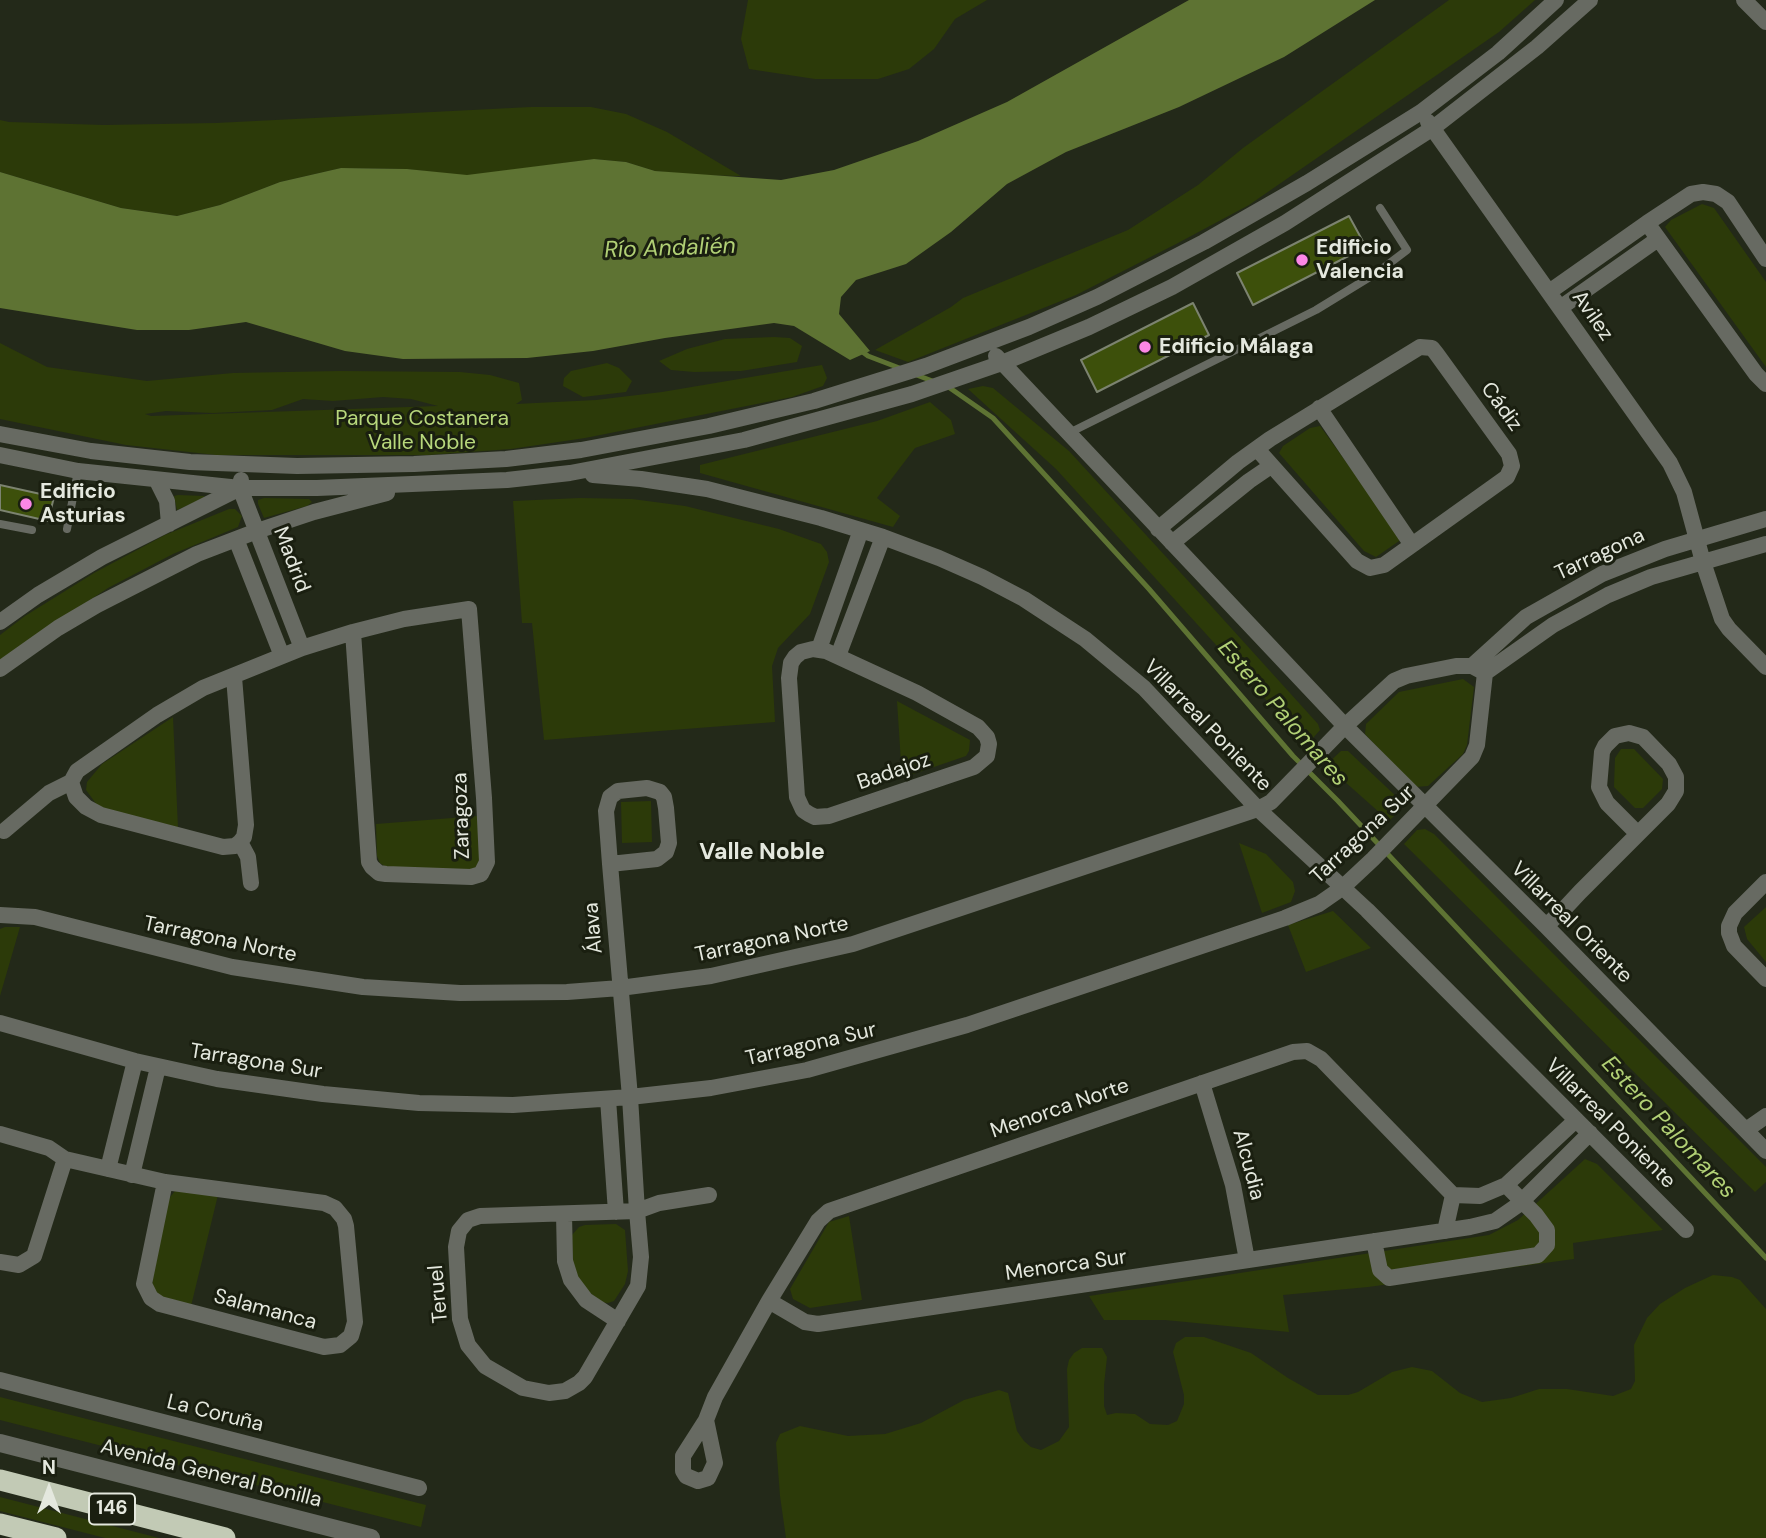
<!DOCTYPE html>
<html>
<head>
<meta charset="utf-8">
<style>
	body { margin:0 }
	#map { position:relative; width:1766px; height:1538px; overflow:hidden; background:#232919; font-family:"DM Sans",sans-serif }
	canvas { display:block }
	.north { position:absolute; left:14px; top:1454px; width:70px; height:70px; -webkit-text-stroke:5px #1a1f10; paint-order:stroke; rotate:0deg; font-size:19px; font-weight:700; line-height:28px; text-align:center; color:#e4e8de }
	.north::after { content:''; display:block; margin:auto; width:24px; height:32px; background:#e4e8de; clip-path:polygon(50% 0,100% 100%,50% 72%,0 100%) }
</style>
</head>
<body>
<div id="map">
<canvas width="1766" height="1538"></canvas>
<div class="north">N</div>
</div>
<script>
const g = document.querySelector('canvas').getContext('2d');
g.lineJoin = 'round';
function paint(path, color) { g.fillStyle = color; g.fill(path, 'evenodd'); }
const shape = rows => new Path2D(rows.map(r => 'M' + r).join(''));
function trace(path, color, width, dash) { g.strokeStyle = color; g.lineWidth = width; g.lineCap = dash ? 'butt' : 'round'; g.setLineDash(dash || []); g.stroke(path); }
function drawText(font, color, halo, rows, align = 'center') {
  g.font = font + ' "DM Sans",sans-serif'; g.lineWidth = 6; g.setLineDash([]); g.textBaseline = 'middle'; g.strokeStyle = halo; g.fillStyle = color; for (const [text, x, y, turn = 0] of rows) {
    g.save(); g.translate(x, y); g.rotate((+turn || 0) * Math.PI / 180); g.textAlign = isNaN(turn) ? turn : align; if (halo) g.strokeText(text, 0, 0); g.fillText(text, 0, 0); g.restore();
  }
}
paint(shape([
	[748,0,987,0,955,19,934,49,909,69,878,79,815,79,749,69,741,39],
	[1449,0,1535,0,1499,32,1249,205,1178,243,1076,295,908,362,875,350,951,307,963,298,1128,230,1198,185,1243,148],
	[531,107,591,107,626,114,667,132,741,176,693,175,655,171,626,162,594,159,467,176,407,169,341,168,280,182,220,205,177,216,121,208,0,172,0,120,9,122,104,125,216,123],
	[1702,204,1714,208,1766,282,1766,367,1665,227,1671,220],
	[774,337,790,338,802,346,797,362,741,371,694,372,671,370,659,361,687,349,725,339],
	[0,343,47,367,147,381,233,373,340,371,460,372,490,375,519,383,522,400,516,404,596,400,662,392,822,365,827,378,823,386,792,397,585,438,511,449,428,455,216,455,126,445,0,419],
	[383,397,411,399,438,406,151,416,145,414,166,411,213,413,272,410,303,399,333,401],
	[607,363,619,368,632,381,626,392,583,397,563,386,564,378,571,371],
	[983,386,993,388,1069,451,1213,608,1318,724,1320,730,1307,745,1056,469,968,389],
	[930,402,951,420,955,434,915,448,877,498,900,516,893,527,700,473,700,465,877,421],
	[1320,426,1402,539,1376,557,1364,551,1279,453,1283,446,1310,428],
	[178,495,204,496,205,498,177,510,174,496],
	[264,498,309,499,312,502,307,506,264,518,258,504,258,500],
	[580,498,632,499,685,506,779,529,821,544,827,552,829,562,810,614,778,648,772,666,775,722,544,740,532,623,522,623,513,501],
	[229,509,235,509,242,516,238,527,173,554,108,588,0,660,0,635,25,616,94,573,165,535],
	[1463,679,1474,687,1467,745,1463,754,1428,786,1415,787,1365,734,1366,724,1399,692],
	[897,701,970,740,969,751,966,756,902,778],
	[173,717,178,828,104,810,97,805,86,790,87,782,102,764],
	[1621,749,1634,749,1663,779,1662,789,1643,808,1635,808,1614,787,1615,758],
	[1341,751,1348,751,1398,798,1399,811,1389,821,1326,765],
	[651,801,652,842,622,843,621,802],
	[478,816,482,858,476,870,386,867,380,863,377,856,376,824],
	[1425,829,1434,834,1766,1167,1766,1182,1755,1192,1404,844,1417,830],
	[1239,843,1266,854,1293,882,1295,891,1291,902,1262,913],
	[1766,907,1766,962,1747,939,1744,927],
	[1333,911,1371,948,1306,972,1288,925],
	[5,927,20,927,0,996,0,929],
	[1585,1159,1597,1164,1663,1230,1573,1243,1574,1259,1368,1287,1283,1295,1289,1332,1165,1320,1104,1320,1089,1296,1489,1235,1518,1220],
	[175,1191,218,1195,191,1306,161,1298,151,1290,167,1201],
	[849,1216,862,1300,810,1308,793,1299,790,1289,829,1222],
	[616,1224,625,1230,628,1271,625,1284,614,1301,608,1303,601,1302,581,1285,573,1264,572,1235,579,1227,585,1225],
	[1713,1275,1732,1277,1740,1280,1766,1309,1766,1538,786,1538,780,1496,776,1443,780,1434,800,1426,848,1436,885,1434,921,1423,964,1400,999,1390,1008,1393,1017,1431,1024,1441,1031,1447,1041,1450,1059,1441,1069,1427,1067,1369,1069,1360,1074,1353,1082,1348,1102,1348,1107,1357,1104,1385,1104,1406,1107,1415,1116,1413,1135,1414,1150,1424,1168,1425,1177,1421,1184,1404,1184,1395,1173,1352,1176,1343,1185,1337,1204,1337,1251,1353,1288,1378,1318,1395,1348,1395,1358,1392,1392,1372,1412,1367,1432,1371,1460,1393,1482,1402,1511,1398,1539,1389,1567,1389,1613,1396,1631,1389,1635,1381,1634,1345,1647,1318,1660,1304,1685,1288],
	[0,1397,426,1505,421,1527,0,1420],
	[0,1497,159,1538,105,1538,0,1511]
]), '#2c3a09');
paint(shape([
	[1189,0,1375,0,1284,57,1179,107,1066,152,1007,184,951,232,906,264,856,280,841,297,839,314,870,351,850,360,794,326,774,323,665,338,593,351,527,358,403,359,345,351,246,322,189,330,137,330,0,308,0,172,121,208,177,216,220,205,280,182,341,168,407,169,467,175,594,159,626,162,655,171,781,180,834,170,918,141,1007,102]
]), '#5e7333');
trace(shape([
	[860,350,868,356,902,369],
	[914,374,935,382],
	[947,386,993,418,1149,589,1293,756,1338,801,1766,1258]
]), '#5e7333', 5);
const building = shape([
	[1349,216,1366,247,1253,305,1237,273,1349,216],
	[1193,303,1209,335,1097,392,1081,360,1193,303],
	[0,485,54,497,48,521,0,510,0,485]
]);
paint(building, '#3d500b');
trace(building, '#7c8370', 2);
trace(shape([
	[1069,433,1316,310,1378,272,1407,250,1380,208],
	[0,524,32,530],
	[67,529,78,471]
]), '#676a62', 8);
trace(shape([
	[1744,0,1766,22],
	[1428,122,1670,463,1684,492,1703,562,1722,619,1729,629,1766,667],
	[1766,259,1728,202,1716,194,1703,192,1691,194,1647,223,1756,374,1766,384],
	[1549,292,1647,223],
	[1560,308,1658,239],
	[996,356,1345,726,1546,926,1766,1151],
	[1319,408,1412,545],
	[0,434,91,451,190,462,297,466,414,464,506,459,581,450,709,426,814,401,926,366,1029,327,1097,297,1204,242,1307,183,1421,112,1498,53,1556,0],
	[0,455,78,471,240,488,317,488,507,480,570,473,744,440,912,394,1002,363,1089,327,1172,287,1285,223,1433,128,1537,47,1590,0],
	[593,475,641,479,707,489,821,518,883,537,939,558,982,577,1024,599,1085,639,1144,688,1258,809,1367,910,1686,1230],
	[241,480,240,488,302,648],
	[157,481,167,501,169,524],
	[1158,529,1238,462,1270,439,1420,347,1432,348,1436,353,1509,454,1512,466,1507,477,1384,565,1370,568,1357,561,1257,449],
	[236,539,282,656],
	[1172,543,1249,481,1271,466],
	[0,622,38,595,102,557,240,488],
	[813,649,826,651,917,693,978,727,987,737,989,744,987,756,974,767,829,816,815,817,809,814,803,810,797,797,789,678,791,663,795,657,801,652,813,649],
	[819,649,861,530],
	[838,656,883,537],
	[1472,666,1526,617,1602,574,1665,549,1766,519],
	[0,669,58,628,97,605,197,554,257,531,314,512,387,493],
	[1485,673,1553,625,1608,595,1651,577,1766,544],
	[234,677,246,825,244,837,240,842,235,846,223,847,101,815,86,807,76,797,71,782,77,771,157,715,203,688,302,648,353,632,404,619,469,609,484,798,487,862,481,874,471,877,386,874,379,873,372,867,369,862,353,632],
	[4,831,49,793,71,782],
	[240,842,248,857,251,883],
	[610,864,657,859,666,852,669,843,666,808,664,797,660,792,647,788,618,791,610,797,606,811,610,864,630,1097,637,1211,641,1257,638,1286,585,1377,579,1383,565,1391,549,1393,523,1388,485,1366,468,1345,460,1319,456,1247,459,1231,468,1220,480,1216,637,1211,659,1203,709,1195],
	[1766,882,1735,913,1729,926,1729,933,1734,946,1766,979],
	[0,915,35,917,232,967,363,987,460,993,567,992,620,988,711,976,853,944,1258,809,1271,802,1345,726,1394,681,1406,676,1456,666,1472,666,1485,673],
	[1546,926,1566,907,1580,892,1668,804,1676,791,1676,777,1669,764,1643,737,1629,733,1615,736,1605,746,1602,752,1599,787,1607,803,1638,834],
	[0,1023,135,1061,217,1079,323,1094,419,1103,513,1105,630,1097,711,1088,807,1070,967,1025,1285,918,1319,904,1342,888,1373,859,1472,757,1477,745,1485,673],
	[1202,1083,1233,1185,1247,1260],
	[608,1099,616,1212],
	[1746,1130,1766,1116],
	[0,1134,49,1148,65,1159,165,1182,324,1203,335,1208,344,1219,346,1226,355,1322,351,1336,340,1345,324,1347,160,1304,151,1298,144,1284,165,1182],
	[108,1169,135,1061],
	[132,1175,158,1067],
	[1453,1195,1480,1196,1506,1185,1576,1120],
	[564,1214,565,1261,571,1280,586,1300,618,1321],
	[1445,1231,1453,1195],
	[1374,1241,1380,1270,1389,1278,1538,1255,1547,1245,1547,1230,1536,1215,1506,1185],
	[0,1262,19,1265,34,1256,65,1159],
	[769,1301,805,1322,818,1324,1470,1227,1495,1221,1518,1205,1590,1133],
	[0,1380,419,1488],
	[706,1420,715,1463,708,1478,698,1481,686,1476,683,1471,683,1456,706,1420,715,1397,769,1301,818,1221,829,1211,1293,1052,1307,1051,1321,1059,1453,1195]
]), '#676a62', 16);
trace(shape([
	[0,1443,371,1538]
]), '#676a62', 18);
trace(shape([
	[0,1480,225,1538],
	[0,1524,56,1538]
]), '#c2cab5', 21);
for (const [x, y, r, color] of [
	[1302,260,7,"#fb87e5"],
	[1145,347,7,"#fb87e5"],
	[26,504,7,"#fb87e5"]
]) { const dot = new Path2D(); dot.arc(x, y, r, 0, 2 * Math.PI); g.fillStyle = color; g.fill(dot); trace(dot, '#1a1f10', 2.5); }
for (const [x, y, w] of [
	[112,1509,46]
]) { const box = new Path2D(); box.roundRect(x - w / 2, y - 15.5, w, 31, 5); g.fillStyle = '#1a1f10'; g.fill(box); trace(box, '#e4e8de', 2); }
drawText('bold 19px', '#e4e8de', null, [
	["146",112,1509]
]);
drawText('bold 21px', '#e4e8de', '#1a1f10', [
	["Edificio",1316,248],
	["Valencia",1316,272],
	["Edificio Málaga",1159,347],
	["Edificio",40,492],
	["Asturias",40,516]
], 'left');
drawText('21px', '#e4e8de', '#1a1f10', [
	["Avilez",1592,316,55],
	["Cádiz",1501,407,54],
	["Tarragona",1600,555,-25],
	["Madrid",291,560,69],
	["Villarreal Poniente",1207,726,46],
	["Badajoz",894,772,-19],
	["Zaragoza",462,816,-92],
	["Tarragona Sur",1363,835,-43],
	["Villarreal Oriente",1571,923,45],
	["Álava",594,928,-95],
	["Tarragona Norte",220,940,12],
	["Tarragona Norte",772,940,-12],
	["Tarragona Sur",811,1045,-13],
	["Tarragona Sur",256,1062,9],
	["Menorca Norte",1060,1109,-19],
	["Villarreal Poniente",1610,1124,45],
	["Alcudia",1248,1165,75],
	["Menorca Sur",1066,1266,-8],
	["Teruel",439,1294,-95],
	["Salamanca",265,1310,15],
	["La Coruña",215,1414,14],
	["Avenida General Bonilla",211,1474,14]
]);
drawText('21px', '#b8d87c', '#1a1f10', [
	["Parque Costanera",422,419],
	["Valle Noble",422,443]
]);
drawText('italic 23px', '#b1d075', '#1a1f10', [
	["Río Andalién",670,249,-2],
	["Estero Palomares",1282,714,49],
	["Estero Palomares",1668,1128,47]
]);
drawText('bold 23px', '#e4e8de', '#1a1f10', [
	["Valle Noble",762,853]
]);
</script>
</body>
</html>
